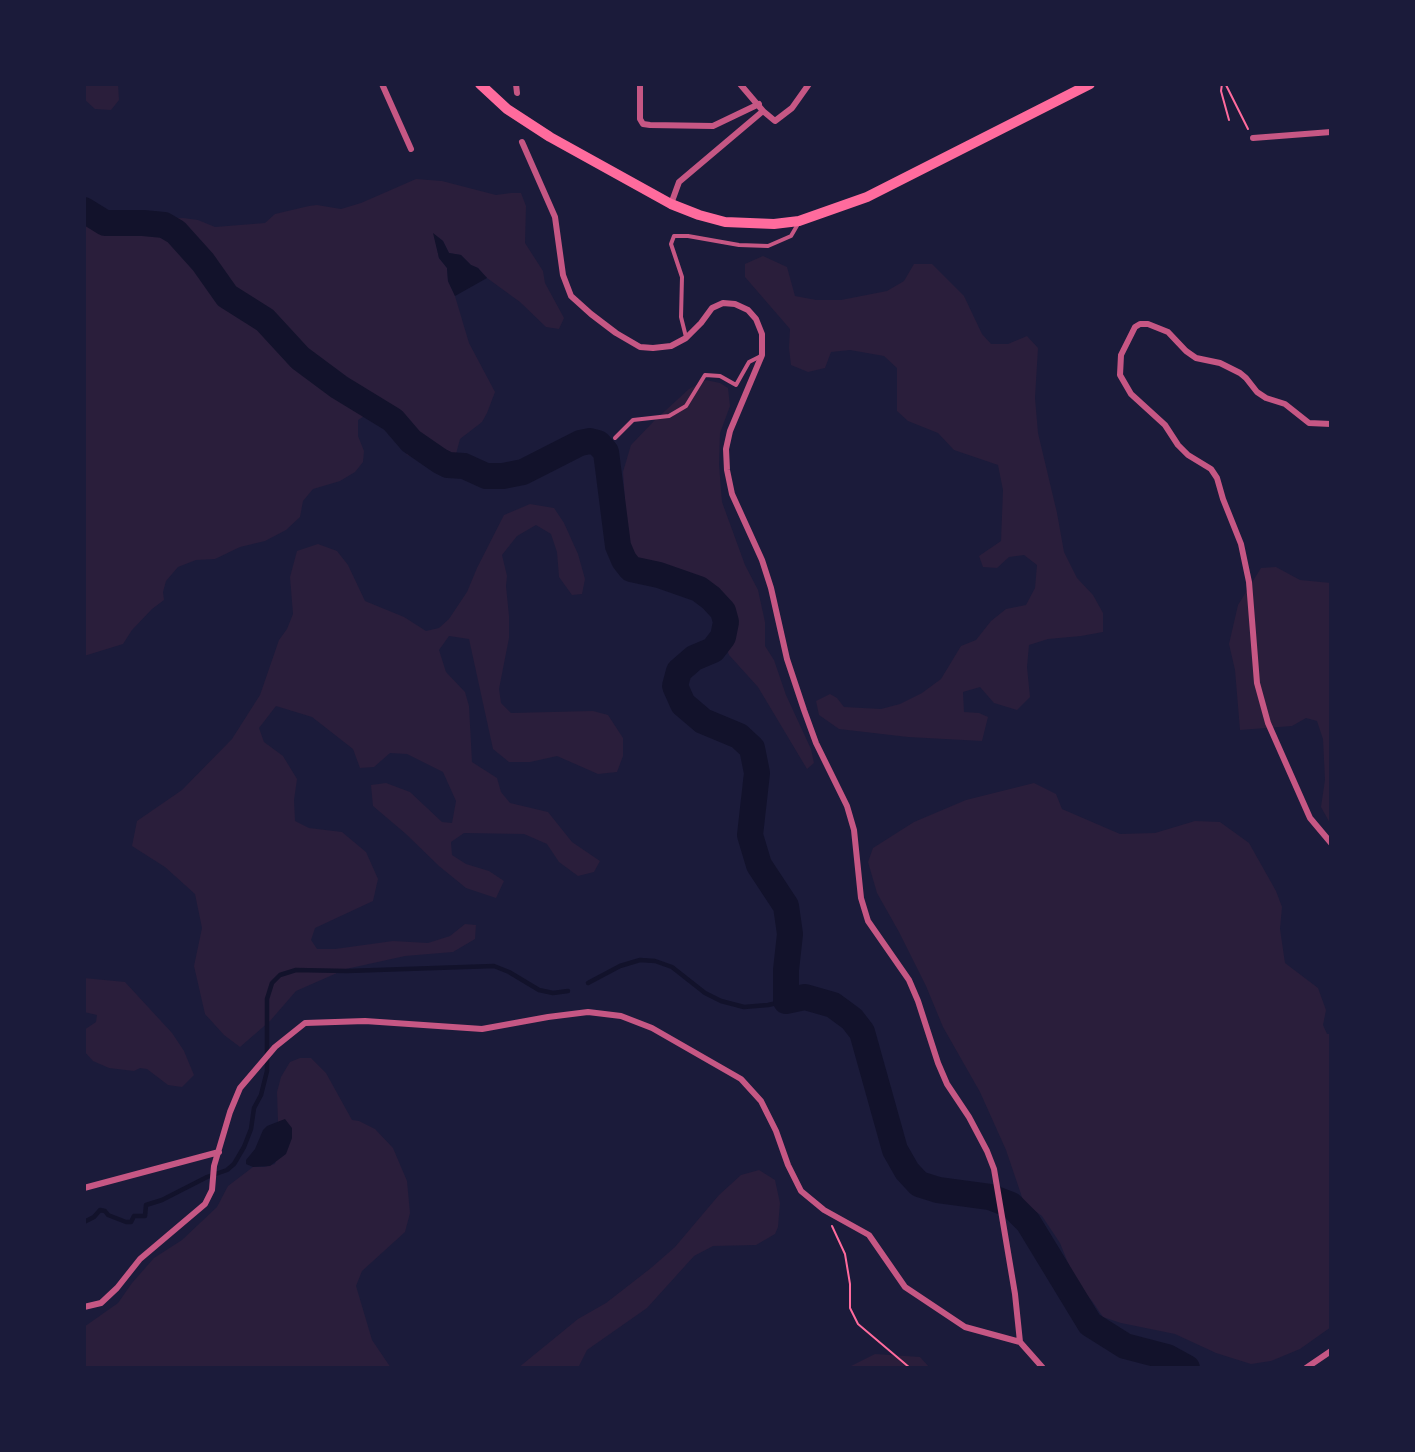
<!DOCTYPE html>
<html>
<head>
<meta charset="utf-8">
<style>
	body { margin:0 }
	#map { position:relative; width:1415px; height:1452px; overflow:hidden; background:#1b1b3a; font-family:"DM Sans",sans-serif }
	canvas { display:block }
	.frame { position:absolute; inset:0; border:86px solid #1b1b3a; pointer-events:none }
</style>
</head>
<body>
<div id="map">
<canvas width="1415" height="1452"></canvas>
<div class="frame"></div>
</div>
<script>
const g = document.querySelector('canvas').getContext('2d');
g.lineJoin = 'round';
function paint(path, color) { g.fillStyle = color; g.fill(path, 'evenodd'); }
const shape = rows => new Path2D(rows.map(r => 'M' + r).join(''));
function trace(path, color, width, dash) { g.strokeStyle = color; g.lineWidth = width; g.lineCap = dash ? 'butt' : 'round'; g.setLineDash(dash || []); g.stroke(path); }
paint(shape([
	[84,84,118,84,119,100,111,110,95,109,84,99],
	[416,179,442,181,496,195,511,193,521,193,526,206,525,243,543,271,545,283,564,318,559,329,546,327,520,302,487,278,478,268,471,265,461,255,449,253,443,241,434,234,439,258,447,268,448,281,455,296,469,343,495,392,487,413,482,422,460,439,456,454,450,465,430,463,407,455,398,428,381,414,369,413,358,420,358,436,364,451,363,462,355,472,340,481,313,489,303,501,300,517,286,530,265,541,240,547,215,559,196,560,178,567,166,581,163,592,164,600,152,609,132,630,123,644,84,656,84,217,95,220,183,218,198,220,215,227,265,223,275,214,309,206,317,205,341,209,361,203],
	[763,256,787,267,795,296,816,300,841,300,887,291,904,281,914,264,932,264,964,296,982,334,991,344,1008,344,1027,336,1038,348,1035,398,1038,433,1057,513,1064,552,1077,578,1093,595,1103,613,1103,632,1081,636,1048,639,1029,645,1027,667,1030,697,1017,710,994,703,980,687,963,692,964,712,979,713,988,717,982,741,908,737,839,729,819,715,816,701,830,694,837,698,844,707,881,709,900,704,922,693,941,679,961,646,976,640,991,621,1006,609,1026,605,1035,588,1037,565,1024,555,1009,557,997,568,983,567,979,556,1001,541,1003,490,998,465,954,450,938,433,908,421,897,411,897,368,884,356,850,350,831,352,825,368,808,372,791,365,789,348,790,329,745,277,745,264],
	[706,380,720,383,728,388,730,406,720,433,719,464,722,502,745,565,758,590,765,622,765,646,774,660,786,695,811,749,814,763,807,769,758,687,729,655,717,624,706,604,676,582,639,565,628,546,623,472,631,445,654,421,689,389],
	[530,504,554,508,564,523,578,554,585,579,582,594,572,595,559,577,557,552,551,534,536,525,517,536,502,555,507,576,506,586,509,616,509,638,499,689,501,703,511,713,593,711,608,715,623,738,623,756,617,772,598,774,557,756,530,762,509,762,493,749,469,639,449,636,439,650,446,672,465,692,469,706,472,762,497,778,501,792,510,803,548,812,572,842,600,861,594,872,578,876,559,862,547,844,524,834,464,833,451,842,452,855,466,864,489,871,504,881,496,898,466,888,439,866,406,834,373,806,371,785,386,783,410,792,442,822,452,823,456,801,443,772,407,754,390,753,374,767,360,768,353,749,312,717,276,706,259,728,264,742,283,756,297,779,294,800,295,821,309,828,342,832,366,852,378,879,373,901,315,928,311,940,317,949,335,949,393,941,428,943,450,936,465,924,476,925,475,939,453,952,405,956,346,969,296,991,270,1021,240,1047,224,1035,205,1014,194,966,202,928,195,894,165,867,132,846,137,821,182,790,232,739,260,695,279,640,287,629,293,614,290,577,297,551,318,544,337,551,348,565,365,601,404,617,426,631,439,628,449,619,467,592,477,568,504,515],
	[1276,567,1300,580,1331,583,1331,825,1321,807,1325,780,1323,739,1317,721,1306,718,1292,726,1240,730,1235,670,1229,644,1238,605,1261,568],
	[1034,783,1056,794,1062,809,1120,834,1155,833,1195,821,1220,822,1249,843,1276,891,1282,907,1280,929,1285,963,1318,988,1326,1010,1323,1025,1327,1034,1331,1034,1331,1327,1300,1349,1271,1361,1251,1364,1216,1353,1175,1334,1121,1323,1103,1317,1092,1301,1076,1283,1060,1243,1042,1216,1024,1203,1006,1150,980,1092,943,1027,926,986,899,932,877,893,868,862,873,848,914,822,966,800],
	[84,978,125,982,172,1033,184,1051,194,1075,182,1087,168,1085,147,1069,140,1068,134,1071,109,1068,93,1061,84,1051,84,1030,96,1022,97,1015,84,1012],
	[300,1058,311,1058,326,1073,352,1120,359,1121,375,1129,393,1148,407,1181,410,1213,405,1232,362,1271,356,1286,372,1340,391,1368,84,1368,84,1327,118,1303,132,1283,154,1258,182,1240,217,1207,228,1186,253,1167,264,1167,275,1164,285,1120,278,1122,277,1092,281,1077,290,1062],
	[759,1170,775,1180,780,1203,778,1227,775,1234,756,1245,713,1246,694,1256,647,1308,587,1350,578,1368,518,1368,578,1319,606,1303,651,1268,675,1247,719,1195,741,1175],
	[875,1354,920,1357,930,1368,847,1368]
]), '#2a1e3b');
paint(shape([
	[433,233,443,241,449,253,461,255,471,265,478,268,487,278,455,296,448,281,447,268,439,258],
	[285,1119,292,1128,292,1138,286,1154,270,1166,253,1167,246,1164,246,1160,255,1149,263,1130,267,1126]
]), '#12122b');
trace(shape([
	[588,983,620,966,640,960,655,961,672,967,705,993,721,1001,744,1007,768,1005,786,1001],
	[84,1222,94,1217,100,1210,105,1211,108,1215,126,1222,131,1222,134,1216,145,1216,146,1205,162,1200,207,1177,227,1170,234,1164,244,1147,251,1129,254,1108,261,1095,267,1071,267,999,272,983,280,975,296,970,347,971,494,966,509,972,539,990,553,993,568,991]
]), '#12122b', 4.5);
trace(shape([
	[84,210,105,223,143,223,164,225,176,232,203,262,227,296,265,320,300,358,339,387,393,420,411,441,440,461,448,465,464,466,486,476,503,476,523,472,580,443,590,441,598,443,606,452,618,546,624,560,631,569,659,575,699,589,711,598,723,611,726,622,723,637,713,650,694,658,679,671,675,686,683,704,703,721,739,736,752,748,757,773,750,835,759,865,786,906,790,934,786,970,786,1001,805,997,833,1005,852,1019,862,1032,895,1150,907,1171,919,1184,938,1190,990,1197,1011,1205,1028,1222,1090,1324,1125,1346,1167,1357,1187,1368]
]), '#12122b', 26);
trace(shape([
	[1229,120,1221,91,1222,84,1226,85,1248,129],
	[832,1226,845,1254,850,1284,850,1308,858,1324,910,1368]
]), '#ff6b9d', 2);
trace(shape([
	[686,337,681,317,682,277,671,244,674,236,688,236,739,245,768,246,791,236,798,224],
	[615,438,633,420,669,416,686,406,705,375,720,376,736,385,749,362,761,356]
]), '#c65784', 4);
trace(shape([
	[382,84,411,149],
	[516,84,517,93],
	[640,84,640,119,643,124,650,125,713,126,759,104],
	[740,84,763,111,775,121,792,108,809,84],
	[1253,138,1331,132],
	[522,142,555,217,563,275,571,296,591,314,616,333,640,347,653,348,671,346,686,338,701,323,712,308,723,303,735,304,748,310,756,319,762,334,762,355,730,431,726,449,727,470,732,494,762,560,771,588,787,659,804,710,816,743,847,806,854,830,861,898,868,921,909,980,918,1001,938,1063,947,1084,969,1117,987,1151,994,1169,1015,1294,1020,1342],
	[671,204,679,182,763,111],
	[1331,424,1309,423,1285,404,1266,398,1257,392,1246,378,1240,373,1220,363,1196,358,1186,351,1168,332,1148,324,1140,324,1135,327,1121,355,1120,375,1131,394,1165,425,1178,445,1188,455,1211,469,1217,478,1223,499,1241,544,1249,582,1257,683,1268,723,1310,818,1331,843],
	[84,1188,219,1152],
	[84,1307,101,1303,117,1288,140,1259,205,1204,212,1190,214,1166,230,1112,240,1088,275,1047,305,1023,365,1021,482,1029,548,1017,588,1012,621,1016,652,1028,741,1079,761,1101,776,1131,788,1165,801,1191,824,1210,869,1235,905,1287,965,1327,1020,1342,1043,1368],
	[1306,1368,1331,1351]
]), '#c65784', 6);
trace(shape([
	[480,84,507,109,550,137,671,204,699,215,725,222,774,224,799,221,867,197,1090,84]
]), '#ff6b9d', 10);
</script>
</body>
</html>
